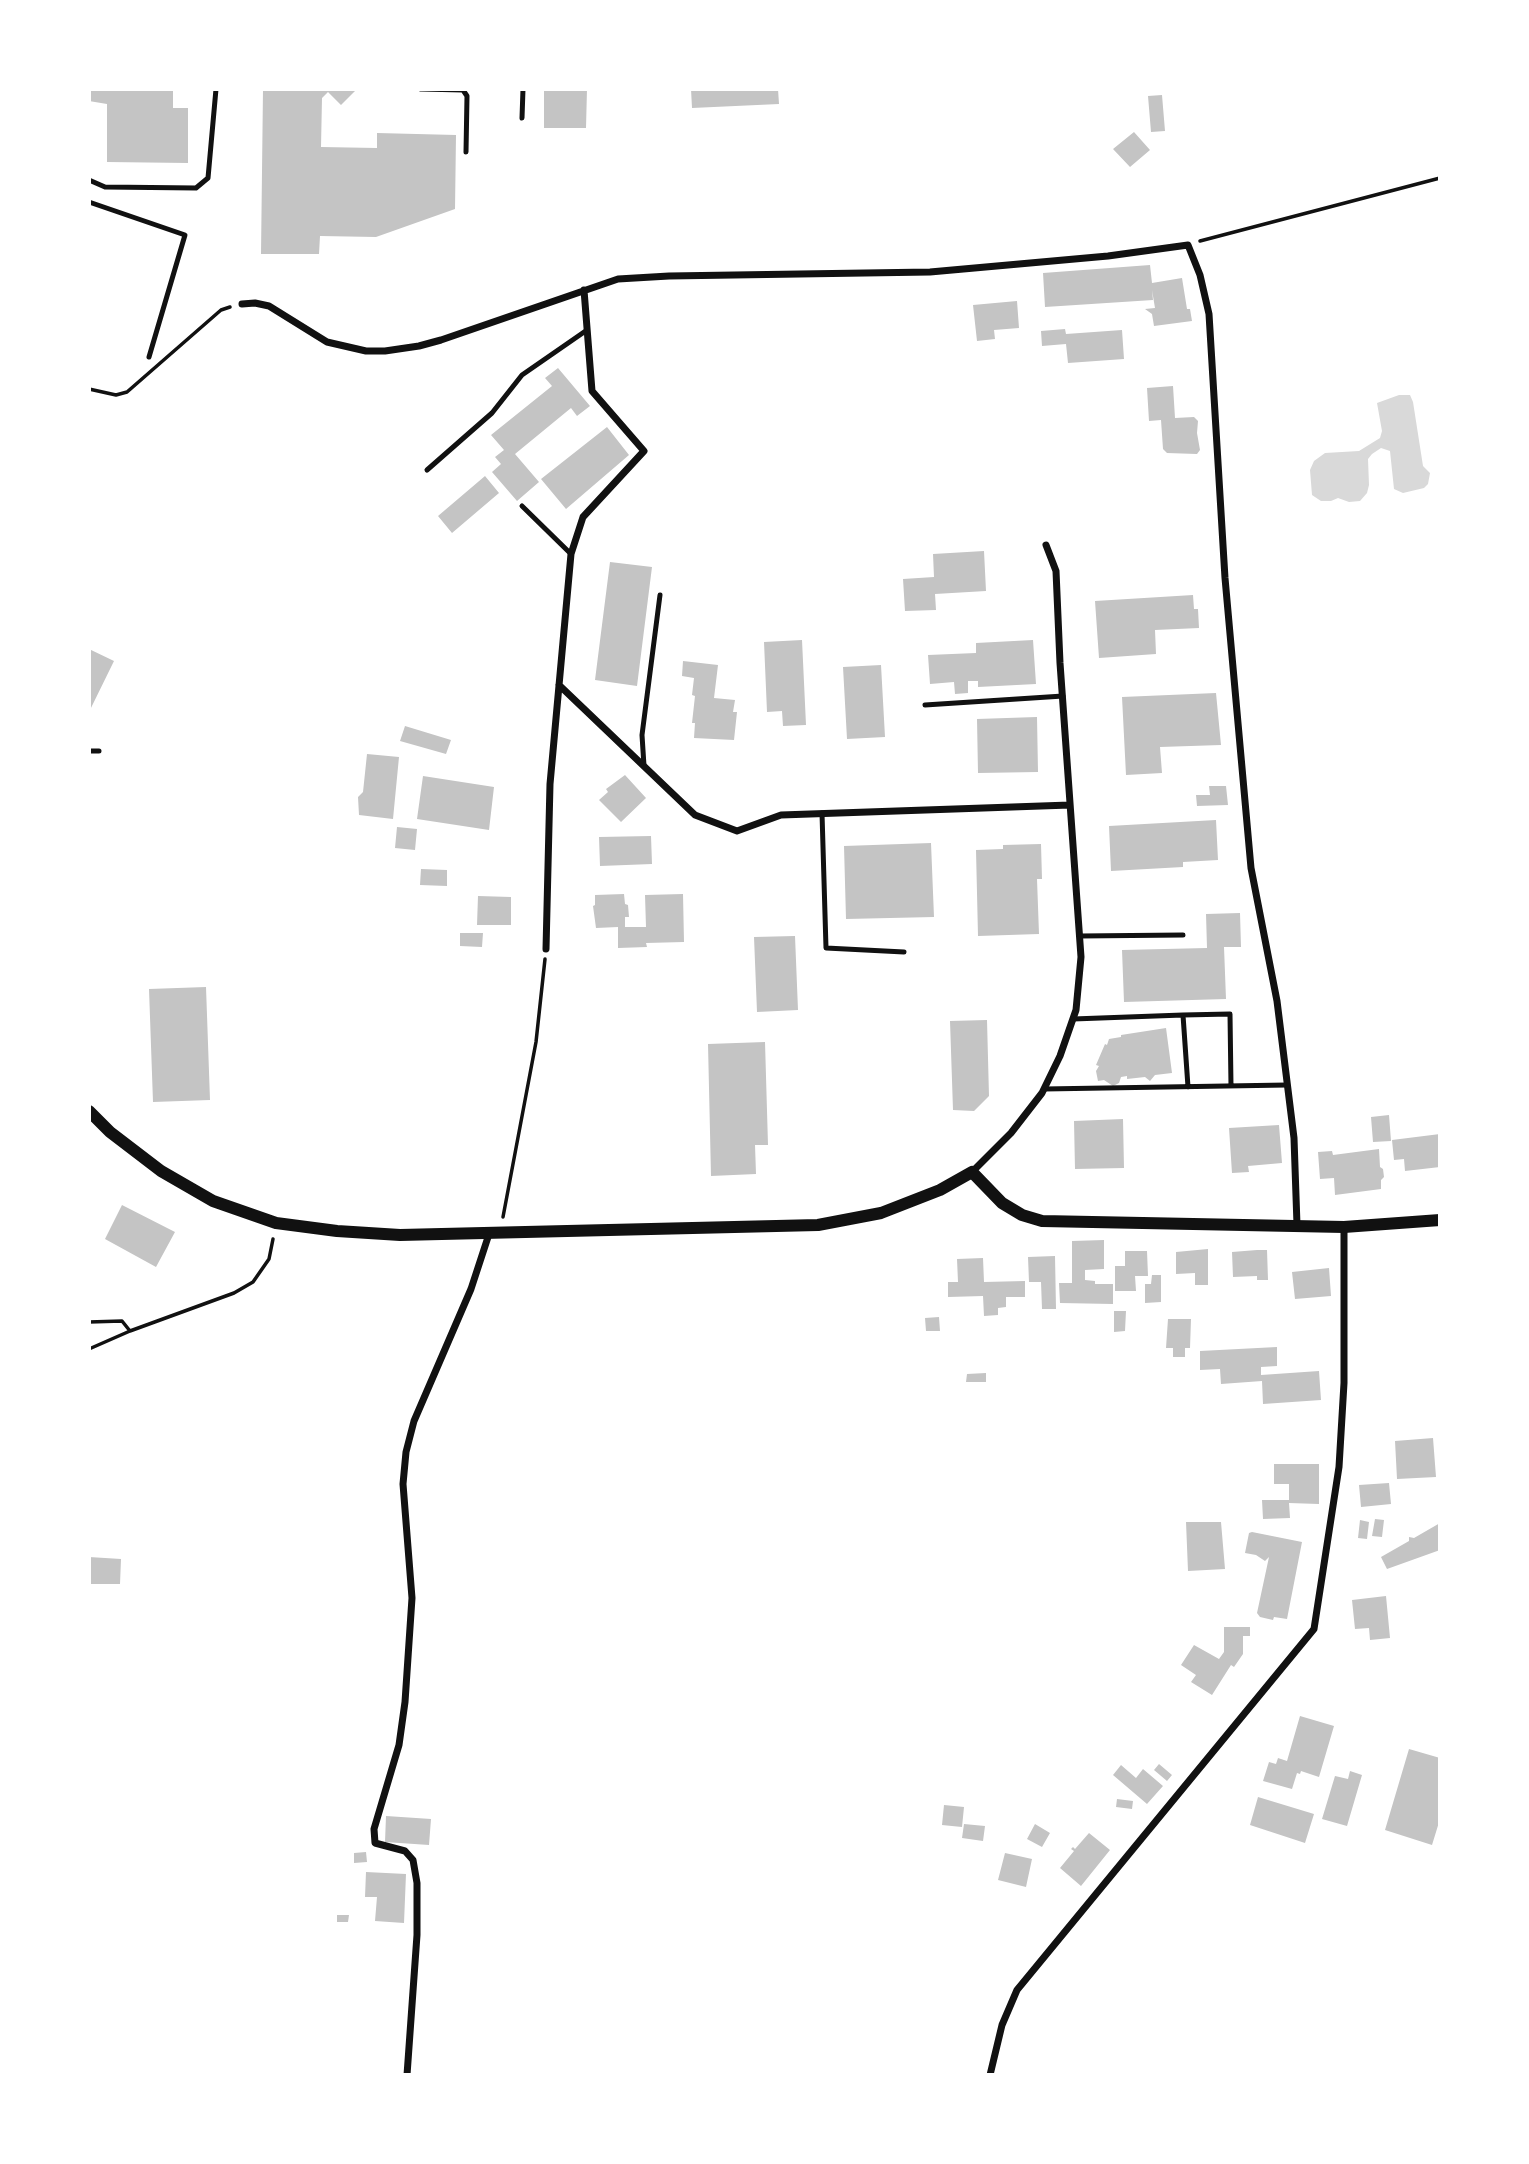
<!DOCTYPE html>
<html>
<head>
<meta charset="utf-8">
<style>
	body { margin:0 }
	#map { position:relative; width:1529px; height:2164px; overflow:hidden; background:#fff; font-family:Jost,sans-serif }
	canvas { display:block }
	.frame { position:absolute; inset:0; border:91px solid #fff; pointer-events:none }
</style>
</head>
<body>
<div id="map">
<canvas width="1529" height="2164"></canvas>
<div class="frame"></div>
</div>
<script>
const g = document.querySelector('canvas').getContext('2d');
g.lineJoin = 'round';
function paint(path, color) { g.fillStyle = color; g.fill(path, 'evenodd'); }
const shape = rows => new Path2D(rows.map(r => 'M' + r).join(''));
function trace(path, color, width, dash) { g.strokeStyle = color; g.lineWidth = width; g.lineCap = dash ? 'butt' : 'round'; g.setLineDash(dash || []); g.stroke(path); }
paint(shape([
	[1399,395,1410,395,1413,402,1423,466,1430,473,1428,484,1424,488,1403,493,1394,489,1390,451,1381,448,1372,454,1368,459,1369,485,1367,493,1360,501,1349,502,1338,498,1331,501,1321,501,1312,495,1310,470,1314,461,1325,453,1359,451,1380,438,1382,431,1377,403]
]), '#d9d9d9');
paint(shape([
	[89,89,173,89,173,108,188,108,188,163,107,162,107,104,89,101],
	[263,89,357,89,341,105,328,92,322,98,321,147,377,148,377,133,456,135,455,209,376,237,320,236,319,254,261,254],
	[544,89,587,89,586,128,544,128],
	[691,89,778,89,779,104,692,108],
	[1162,95,1165,131,1151,132,1148,96],
	[1134,132,1150,150,1130,167,1113,149],
	[1150,265,1152,283,1182,278,1187,309,1190,309,1192,321,1154,326,1152,314,1145,309,1155,308,1152,290,1153,300,1045,307,1043,273],
	[1017,301,1019,328,994,330,995,339,977,341,973,305],
	[1065,329,1066,334,1122,330,1124,359,1068,363,1066,344,1042,346,1041,331],
	[558,368,590,406,577,416,571,408,515,454,539,482,517,501,492,472,501,464,495,457,504,450,491,435,552,386,545,378],
	[1173,386,1175,418,1194,417,1198,421,1197,433,1200,450,1197,454,1167,453,1163,449,1161,420,1149,421,1147,388],
	[607,427,629,455,566,509,541,479],
	[485,476,499,493,452,533,438,516],
	[984,551,986,591,935,594,936,610,905,611,903,579,934,577,933,554],
	[610,562,652,567,637,686,595,680],
	[1193,595,1194,609,1198,609,1199,628,1155,630,1156,654,1099,658,1095,601],
	[802,640,806,725,783,726,782,711,767,712,764,642],
	[1033,640,1036,684,978,687,978,681,968,681,968,693,955,694,954,682,930,684,928,655,976,653,976,643],
	[89,649,114,661,89,712],
	[683,661,718,665,714,698,735,700,733,712,737,712,734,740,694,738,695,723,692,723,695,696,692,695,694,678,682,676],
	[881,665,885,737,847,739,843,667],
	[1216,693,1221,745,1160,747,1162,773,1126,775,1122,697],
	[1037,717,1038,772,978,773,977,719],
	[405,726,451,740,446,754,400,741],
	[367,754,399,757,393,819,359,815,358,797,363,792],
	[625,775,646,798,621,822,599,800,608,792,606,789],
	[423,776,494,787,489,830,417,819],
	[1209,786,1226,786,1228,805,1197,806,1196,795,1210,795],
	[1216,820,1218,860,1183,862,1183,867,1111,871,1109,826],
	[397,827,417,829,415,850,395,848],
	[651,836,652,864,600,866,599,837],
	[931,843,934,917,846,919,844,846],
	[1041,844,1042,879,1037,879,1039,934,978,936,976,850,1003,849,1003,845],
	[421,869,447,870,447,886,420,885],
	[624,894,625,904,628,905,629,917,625,917,625,927,646,927,645,895,683,894,684,942,646,943,647,947,618,948,618,927,596,928,593,906,595,905,595,895],
	[478,896,511,897,511,925,477,925],
	[1240,913,1241,947,1224,947,1226,999,1124,1002,1122,950,1207,948,1206,914],
	[460,933,483,933,482,947,460,946],
	[795,936,798,1010,757,1012,754,937],
	[206,987,210,1100,153,1102,149,989],
	[987,1020,989,1096,974,1111,953,1110,950,1021],
	[1166,1028,1172,1073,1155,1075,1150,1081,1145,1077,1127,1079,1127,1076,1121,1077,1119,1083,1113,1086,1104,1080,1098,1081,1096,1071,1099,1066,1096,1065,1105,1044,1107,1045,1109,1039,1121,1037,1121,1035],
	[765,1042,768,1145,755,1145,756,1174,711,1176,708,1044],
	[1389,1115,1391,1141,1373,1142,1371,1117],
	[1123,1119,1124,1168,1075,1169,1074,1121],
	[1279,1125,1282,1163,1248,1166,1249,1172,1232,1173,1229,1128],
	[1440,1134,1440,1167,1405,1171,1404,1159,1394,1160,1392,1140],
	[1379,1149,1380,1167,1383,1169,1384,1177,1381,1180,1381,1189,1335,1195,1334,1178,1320,1179,1318,1152,1332,1151,1333,1155],
	[122,1205,175,1232,156,1267,105,1239],
	[1104,1240,1104,1269,1085,1270,1085,1280,1095,1281,1095,1284,1113,1284,1113,1304,1060,1303,1059,1283,1072,1283,1072,1241],
	[1208,1249,1208,1285,1195,1285,1195,1273,1176,1274,1176,1252],
	[1257,1250,1267,1250,1268,1280,1257,1280,1257,1276,1233,1277,1232,1252],
	[1125,1251,1147,1251,1148,1276,1135,1276,1136,1291,1115,1291,1115,1266,1125,1266],
	[1055,1256,1056,1309,1042,1309,1041,1282,1029,1282,1028,1257],
	[983,1258,984,1282,1025,1281,1025,1297,1006,1297,1006,1307,998,1308,998,1315,984,1316,983,1296,948,1297,948,1282,958,1282,957,1259],
	[1329,1268,1331,1296,1295,1299,1292,1272],
	[1152,1275,1161,1275,1161,1302,1145,1303,1145,1284,1151,1284],
	[1114,1311,1126,1311,1125,1331,1114,1332],
	[939,1317,940,1331,926,1331,925,1318],
	[1168,1319,1191,1319,1190,1348,1185,1348,1185,1357,1173,1357,1173,1348,1166,1348],
	[1277,1347,1277,1366,1261,1367,1261,1375,1319,1371,1321,1400,1263,1404,1262,1381,1221,1384,1220,1369,1200,1370,1200,1351],
	[986,1373,986,1382,966,1382,967,1374],
	[1433,1438,1436,1477,1397,1479,1395,1441],
	[1274,1464,1319,1464,1319,1504,1289,1503,1290,1518,1263,1519,1262,1500,1289,1500,1289,1484,1274,1484],
	[1389,1483,1391,1504,1361,1507,1359,1485],
	[1375,1519,1384,1520,1382,1537,1372,1536],
	[1360,1520,1369,1522,1367,1539,1358,1538],
	[1186,1522,1221,1522,1225,1569,1188,1571],
	[1440,1523,1440,1550,1387,1569,1381,1557,1409,1541,1409,1537,1414,1538],
	[1252,1532,1302,1542,1287,1619,1274,1617,1273,1620,1260,1617,1257,1613,1269,1557,1265,1561,1256,1555,1245,1553,1249,1533],
	[89,1557,121,1559,120,1584,89,1584],
	[1386,1596,1390,1638,1370,1640,1369,1628,1355,1629,1352,1600],
	[1224,1627,1250,1627,1250,1636,1243,1636,1243,1654,1234,1667,1231,1665,1212,1695,1191,1682,1196,1675,1181,1665,1194,1645,1219,1659,1224,1652],
	[1300,1716,1334,1726,1319,1777,1301,1771,1300,1774,1297,1773,1292,1789,1263,1781,1269,1762,1276,1764,1278,1758,1287,1761],
	[1409,1749,1440,1758,1440,1819,1432,1845,1385,1830],
	[1159,1764,1172,1775,1167,1781,1154,1770],
	[1121,1765,1136,1778,1143,1769,1163,1786,1147,1804,1113,1775],
	[1350,1771,1362,1775,1347,1826,1322,1819,1335,1776,1348,1779],
	[1258,1797,1314,1814,1305,1843,1250,1825],
	[1117,1799,1133,1801,1132,1809,1116,1807],
	[944,1805,964,1807,962,1827,942,1825],
	[386,1816,431,1819,429,1845,385,1842],
	[964,1824,985,1826,983,1841,962,1838],
	[1035,1824,1050,1833,1042,1847,1027,1839],
	[1089,1833,1110,1850,1081,1886,1060,1868,1074,1851,1071,1849,1073,1847,1075,1849],
	[366,1852,367,1862,354,1863,354,1853],
	[1005,1853,1032,1859,1026,1887,998,1880],
	[366,1872,406,1874,404,1923,375,1921,377,1897,365,1897],
	[337,1915,349,1915,348,1922,337,1922]
]), '#c4c4c4');
trace(shape([
	[1200,241,1440,178],
	[89,389,116,395,127,392,221,310,230,307],
	[503,1217,536,1042,545,959],
	[89,1322,122,1321,130,1331],
	[89,1349,130,1331,234,1293,253,1282,269,1259,273,1239]
]), '#111', 3.5);
trace(shape([
	[421,89,463,90,467,96,466,152],
	[522,118,523,89],
	[89,180,105,187,196,188,208,178,216,89],
	[89,202,185,235,149,357],
	[427,470,492,413,522,375,587,330],
	[522,506,571,554],
	[925,705,1063,696],
	[89,751,99,751],
	[644,766,642,735,660,595],
	[822,813,826,948,904,952],
	[1080,936,1183,935],
	[1183,1015,1230,1014,1231,1086],
	[1073,1019,1183,1015,1188,1087],
	[1044,1089,1287,1085]
]), '#111', 5);
trace(shape([
	[242,304,255,303,269,306,327,342,366,351,385,351,419,346,441,340,618,279,669,276,930,272,1108,256,1188,245,1200,275,1209,314,1225,578,1251,868,1277,1001,1294,1138,1297,1225],
	[559,685,695,815,737,831,781,815,1070,805],
	[546,949,550,784,571,554,583,517,644,451,592,391,584,290],
	[972,1172,1011,1133,1042,1093,1060,1056,1076,1010,1081,957,1060,663,1056,571,1046,545],
	[407,2075,417,1935,417,1883,413,1860,405,1851,375,1843,374,1829,399,1745,405,1702,412,1598,403,1484,406,1452,414,1421,471,1289,489,1234],
	[990,2075,1002,2025,1017,1990,1314,1629,1339,1467,1344,1383,1344,1227]
]), '#111', 7);
trace(shape([
	[89,1111,110,1132,161,1171,213,1201,276,1223,337,1231,400,1235,818,1225,881,1213,940,1190,972,1172,1002,1203,1022,1215,1042,1221,1344,1227,1440,1220]
]), '#111', 12);
</script>
</body>
</html>
